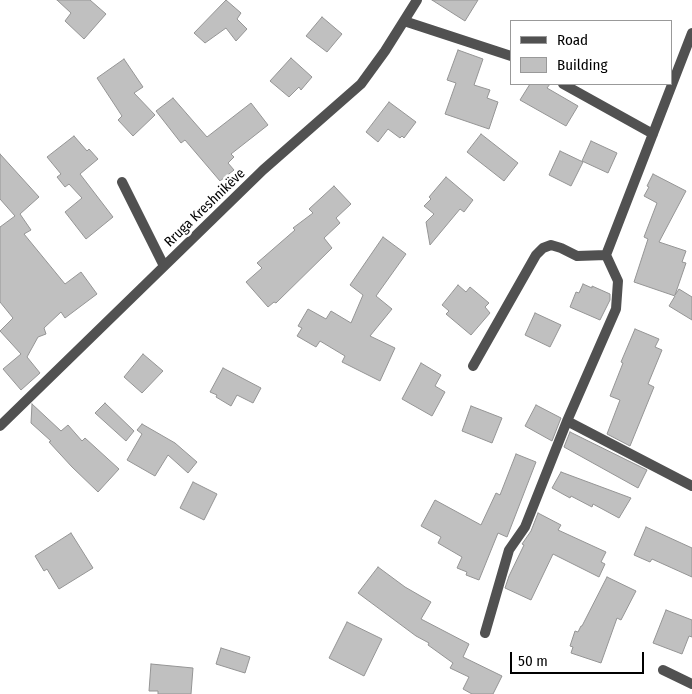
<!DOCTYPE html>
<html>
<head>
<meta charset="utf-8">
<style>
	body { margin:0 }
	#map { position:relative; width:692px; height:694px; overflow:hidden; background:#fff; font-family:"Fira Sans Condensed",sans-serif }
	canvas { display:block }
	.legend { position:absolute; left:510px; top:20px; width:162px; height:65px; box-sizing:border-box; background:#fff; border:1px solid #999; margin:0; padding:6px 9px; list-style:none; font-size:15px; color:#000 }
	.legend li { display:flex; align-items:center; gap:10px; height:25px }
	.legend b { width:25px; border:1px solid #999 }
	.scale { position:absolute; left:510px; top:652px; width:134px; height:22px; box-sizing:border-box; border:2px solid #000; border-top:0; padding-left:6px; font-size:15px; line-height:18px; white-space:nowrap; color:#000; -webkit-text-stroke:4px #fff; paint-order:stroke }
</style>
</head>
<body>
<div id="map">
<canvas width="692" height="694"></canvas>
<ul class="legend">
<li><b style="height:6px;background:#515151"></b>Road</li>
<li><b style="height:14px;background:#c0c0c0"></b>Building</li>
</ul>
<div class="scale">50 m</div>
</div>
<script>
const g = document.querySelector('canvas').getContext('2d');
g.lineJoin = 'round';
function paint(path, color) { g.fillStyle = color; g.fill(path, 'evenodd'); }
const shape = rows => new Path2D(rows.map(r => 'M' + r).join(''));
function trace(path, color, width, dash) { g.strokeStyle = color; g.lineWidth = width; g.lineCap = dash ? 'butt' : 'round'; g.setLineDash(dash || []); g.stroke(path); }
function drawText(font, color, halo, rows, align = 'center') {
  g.font = font + ' "Fira Sans Condensed",sans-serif'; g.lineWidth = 5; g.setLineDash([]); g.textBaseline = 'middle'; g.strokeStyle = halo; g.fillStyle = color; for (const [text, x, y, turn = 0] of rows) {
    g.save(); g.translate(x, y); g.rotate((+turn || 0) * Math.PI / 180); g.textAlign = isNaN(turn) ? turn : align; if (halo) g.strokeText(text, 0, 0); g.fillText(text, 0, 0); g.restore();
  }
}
const building = shape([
	[57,0,90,0,106,14,84,39,65,21,71,13,57,0],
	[226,0,241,13,237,19,247,29,236,41,226,28,205,43,194,33,226,0],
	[432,0,478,0,465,21,432,0],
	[322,17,342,34,327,52,306,36,322,17],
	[458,50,483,59,474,85,490,90,487,98,498,102,489,129,445,114,456,83,447,80,458,50],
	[291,58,312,77,301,90,299,87,289,97,270,81,291,58],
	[124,59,143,87,134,93,155,115,133,136,118,120,122,116,97,78,124,59],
	[530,84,550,84,547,88,578,106,566,126,520,100,530,84],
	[173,98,207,137,251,103,268,125,231,154,234,157,228,163,234,170,220,181,185,140,181,143,156,111,173,98],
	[389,102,416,122,404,138,402,136,400,138,388,129,378,142,366,132,389,102],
	[481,134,518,163,504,181,467,152,481,134],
	[74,136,87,151,89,149,98,159,80,174,113,217,86,239,65,212,82,198,69,184,65,187,57,177,61,174,47,157,74,136],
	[591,141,617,153,608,173,582,161,591,141],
	[560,151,583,162,571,186,549,175,560,151],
	[0,154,39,197,20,214,31,230,24,234,65,284,81,272,97,294,65,318,61,312,44,328,46,334,38,337,27,357,40,373,21,390,3,369,21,354,0,331,13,318,0,302,0,227,15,216,0,199,0,154],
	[653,174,686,191,659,242,686,251,682,262,686,263,675,295,679,289,692,297,692,320,669,306,675,296,634,282,648,239,644,237,657,203,644,196,649,187,647,186,653,174],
	[446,177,473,200,464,212,460,209,430,245,426,222,434,214,424,206,431,199,429,197,446,177],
	[334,186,351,204,336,218,340,223,324,238,332,248,276,303,274,302,268,307,246,282,262,268,257,263,295,230,293,228,313,213,309,209,334,186],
	[383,237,406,254,376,296,392,309,370,336,395,348,380,381,342,362,345,356,320,341,316,347,297,336,302,328,298,326,308,309,326,319,331,311,351,323,363,295,350,285,383,237],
	[583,284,592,288,592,286,610,294,610,300,600,320,570,307,576,292,579,293,583,284],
	[458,285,466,292,470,287,489,303,485,307,490,313,471,335,446,314,449,311,442,305,458,285],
	[535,313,561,325,550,347,525,335,535,313],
	[635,329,659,339,655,347,662,350,648,384,654,387,630,446,607,434,620,400,610,396,623,363,621,362,635,329],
	[143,354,163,371,142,393,124,377,143,354],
	[421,363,441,375,435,386,445,392,432,416,402,399,421,363],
	[223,368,261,388,253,403,237,395,231,406,216,397,217,395,210,392,223,368],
	[105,403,134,431,126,441,95,413,105,403],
	[32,404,61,431,68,425,82,441,85,438,119,469,98,492,72,467,49,442,51,441,31,423,32,404],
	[536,405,561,418,552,441,525,426,536,405],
	[471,406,502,418,492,443,462,431,471,406],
	[142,424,175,443,197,462,188,473,168,455,155,476,127,460,142,434,137,430,142,424],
	[570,432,647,470,638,488,564,447,570,432],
	[516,454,536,462,507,537,498,533,479,580,466,575,467,572,457,568,462,557,438,543,441,537,421,526,435,500,481,525,496,493,500,495,516,454],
	[561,472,631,498,619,518,593,504,592,507,571,496,570,498,552,488,561,472],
	[193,482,217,494,204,520,180,508,193,482],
	[538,513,561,525,558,530,606,552,601,562,605,564,599,577,553,554,531,600,505,588,509,576,524,545,522,544,531,531,538,513],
	[646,527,692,548,692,577,652,559,650,562,634,555,646,527],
	[71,533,93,568,59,589,47,569,44,571,35,556,71,533],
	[378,567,405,587,431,602,421,619,469,644,463,657,502,676,493,694,472,694,463,689,469,677,450,668,453,663,428,645,429,643,416,636,358,593,378,567],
	[607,577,636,591,621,620,617,618,601,663,571,653,573,647,570,646,575,631,578,632,581,626,582,626,607,577],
	[666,610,692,620,692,637,689,636,682,654,653,643,666,610],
	[347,622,382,639,364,676,329,658,347,622],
	[221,648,250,657,245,673,216,664,221,648],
	[151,664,193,668,191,694,158,694,158,691,149,691,151,664]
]);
paint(building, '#c0c0c0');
trace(building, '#959595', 1);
trace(shape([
	[404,21,511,56],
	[563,84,653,134],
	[122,182,164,266],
	[606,255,692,33],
	[473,366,536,255,543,248,551,245,561,248,577,256,606,255,618,281,616,309,567,421,692,486],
	[0,426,263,170,361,84,385,51,417,0],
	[485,633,509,550,525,527,567,421],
	[663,670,692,684]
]), '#515151', 10);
drawText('14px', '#000', '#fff', [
	["Rruga Kreshnikëve",205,208,-44]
]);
</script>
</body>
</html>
